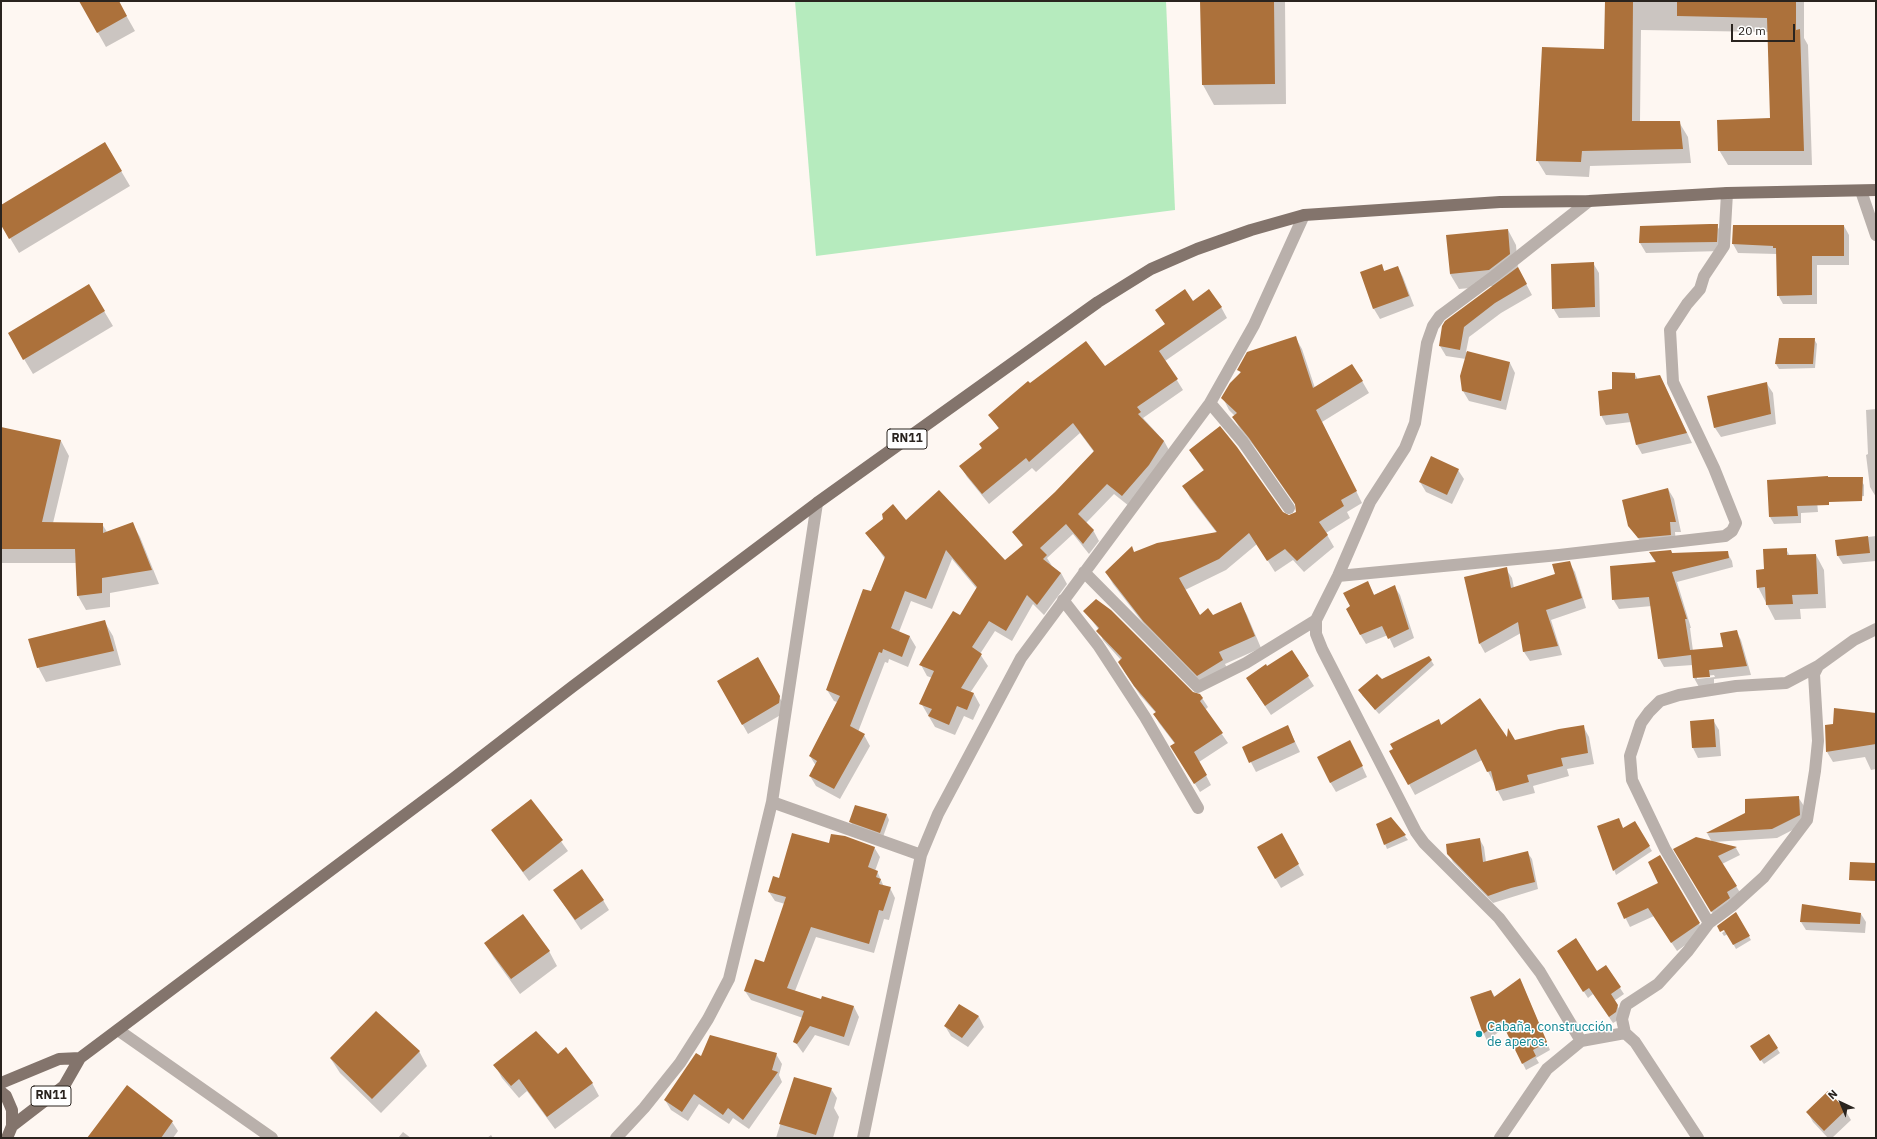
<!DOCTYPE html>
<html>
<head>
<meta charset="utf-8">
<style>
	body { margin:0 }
	#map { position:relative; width:1877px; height:1139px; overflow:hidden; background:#fef7f2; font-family:"IBM Plex Sans",sans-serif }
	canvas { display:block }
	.frame { position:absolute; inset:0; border:2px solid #2a241f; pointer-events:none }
	.north { position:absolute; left:1821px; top:1083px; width:40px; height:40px; -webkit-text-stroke:3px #fff; paint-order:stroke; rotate:316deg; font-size:11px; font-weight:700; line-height:16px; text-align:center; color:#2a241f }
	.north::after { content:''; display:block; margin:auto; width:14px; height:18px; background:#2a241f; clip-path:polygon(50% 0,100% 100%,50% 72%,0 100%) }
	.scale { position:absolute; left:1731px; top:24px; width:64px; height:18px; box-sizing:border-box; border:2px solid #2a241f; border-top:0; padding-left:5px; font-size:12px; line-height:14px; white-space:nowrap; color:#2a241f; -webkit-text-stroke:3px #fff; paint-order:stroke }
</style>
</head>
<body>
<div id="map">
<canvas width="1877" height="1139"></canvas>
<div class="frame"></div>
<div class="north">N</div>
<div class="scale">20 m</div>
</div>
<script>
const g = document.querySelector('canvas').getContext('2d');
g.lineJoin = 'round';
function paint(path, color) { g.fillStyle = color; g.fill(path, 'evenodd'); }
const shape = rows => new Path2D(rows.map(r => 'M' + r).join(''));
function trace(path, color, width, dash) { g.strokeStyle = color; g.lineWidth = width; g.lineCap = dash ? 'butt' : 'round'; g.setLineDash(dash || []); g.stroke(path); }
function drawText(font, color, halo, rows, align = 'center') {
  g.font = font + ' "IBM Plex Sans",sans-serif'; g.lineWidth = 3; g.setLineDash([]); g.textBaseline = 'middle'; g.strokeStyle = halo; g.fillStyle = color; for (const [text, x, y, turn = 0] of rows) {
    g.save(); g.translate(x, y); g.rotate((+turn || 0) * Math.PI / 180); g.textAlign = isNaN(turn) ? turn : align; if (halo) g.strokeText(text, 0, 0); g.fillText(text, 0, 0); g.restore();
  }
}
paint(shape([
	[795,1,1166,1,1175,210,816,256]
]), '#b6ebbe');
paint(shape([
	[80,1,118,1,135,31,106,47],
	[1201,1,1285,1,1286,104,1214,105,1203,85],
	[1606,1,1804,1,1804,38,1808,45,1812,165,1728,165,1719,150,1771,118,1768,32,1641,30,1640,122,1679,122,1688,137,1691,163,1590,166,1589,177,1546,175,1537,160,1605,50],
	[105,144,130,186,19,253,1,223,1,206],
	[1717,226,1723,235,1722,251,1646,253,1640,243],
	[1844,226,1849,235,1849,265,1817,265,1817,304,1783,304,1778,295,1777,254,1738,253,1733,244],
	[1508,230,1516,245,1518,269,1532,295,1501,313,1469,337,1466,352,1510,363,1515,373,1506,410,1469,401,1463,391,1466,359,1446,356,1440,346,1443,326,1494,286,1459,289,1450,274],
	[1593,263,1599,273,1600,317,1559,318,1553,308],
	[1381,265,1385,272,1398,267,1403,277,1414,306,1380,319,1374,309,1361,273],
	[89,286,113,326,33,374,9,334],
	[1193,302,1221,307,1227,318,1165,361,1183,390,1143,418,1164,441,1170,452,1129,506,1114,494,1086,523,1093,530,1099,541,1089,554,1073,534,1047,558,1052,566,1061,573,1067,584,1044,615,1033,604,1012,641,995,631,980,654,988,666,970,693,974,694,980,705,973,720,964,716,955,735,935,727,921,703,932,678,927,676,921,665,960,617,977,589,952,559,932,609,911,601,899,632,910,637,916,647,908,667,889,659,888,663,885,662,858,732,864,735,870,746,840,799,816,786,810,776,816,766,810,756,837,702,834,701,827,690,885,559,867,533,906,522,1005,562,1023,546,1014,532,1056,492,1094,452,1080,433,1036,472,1032,468,989,504,967,477,961,467,982,449,980,445,999,429,990,415,1029,384,1105,368,1166,325,1163,321],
	[1295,337,1302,349,1315,388,1362,381,1369,393,1322,422,1362,503,1347,512,1350,518,1326,533,1334,547,1304,572,1293,560,1275,572,1257,544,1226,570,1185,590,1200,616,1212,616,1241,604,1247,615,1261,648,1225,664,1229,672,1205,687,1151,633,1113,584,1106,572,1134,553,1217,533,1190,498,1184,486,1204,471,1190,451,1282,513,1289,517,1297,512,1296,506,1257,450,1240,429,1233,417,1235,416,1229,410,1223,398,1241,373,1239,370],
	[1780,339,1814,339,1817,344,1815,368,1779,369,1776,364],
	[1635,374,1638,380,1660,376,1692,443,1642,454,1637,445,1631,422,1606,425,1601,415,1613,390],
	[1767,384,1773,393,1776,424,1721,437,1715,428,1708,397],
	[1876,409,1876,497,1870,487,1866,455,1868,454,1866,410],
	[1,428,61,441,69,456,53,523,102,524,107,532,132,523,140,537,159,584,110,593,110,607,86,610,78,596,76,563,1,563],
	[1458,470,1464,479,1452,504,1426,492,1420,482],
	[1828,477,1860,478,1864,485,1864,496,1817,501,1818,512,1801,513,1801,523,1774,524,1770,517],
	[1668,489,1674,499,1681,532,1675,532,1676,544,1645,548,1629,525],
	[1876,536,1876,561,1843,564,1838,556,1837,541],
	[1786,549,1790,556,1816,555,1824,570,1826,608,1800,609,1801,619,1775,620,1758,587],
	[1671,551,1673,554,1727,552,1732,561,1733,567,1677,582,1691,628,1690,628,1693,651,1724,648,1736,631,1741,640,1751,675,1714,679,1714,686,1699,687,1694,678,1693,665,1664,667,1659,658,1652,606,1619,609,1613,599,1656,563,1650,553],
	[1714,675,1715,677,1697,679,1697,677],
	[1569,562,1575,572,1586,608,1551,620,1562,655,1530,661,1524,652,1521,633,1485,653,1480,644,1465,577,1506,569,1512,578,1514,588,1556,575],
	[1367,582,1374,595,1394,586,1400,595,1414,638,1394,648,1388,635,1366,644,1360,634,1352,606],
	[1085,611,1192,693,1202,698,1208,707,1205,710,1228,743,1199,762,1211,785,1200,792,1177,755,1175,744,1159,723,1154,714,1156,713,1140,695,1124,671,1121,660,1103,640,1099,630],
	[104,621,113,636,121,665,46,682,38,667],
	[1292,652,1314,686,1271,715,1253,688],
	[1429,657,1434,665,1379,714,1362,695,1381,680],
	[757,659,785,707,784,713,748,734,718,681],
	[1876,714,1876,769,1871,770,1865,757,1833,762,1827,752],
	[1439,720,1442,726,1515,741,1583,726,1589,737,1594,764,1567,769,1569,776,1533,786,1535,793,1503,801,1482,760,1415,795,1391,751],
	[1713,720,1719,730,1721,756,1698,758,1693,748,1691,722],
	[1288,727,1300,752,1256,772,1243,747],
	[1355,751,1367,777,1336,792,1330,782],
	[1798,797,1804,806,1804,824,1777,838,1713,842,1736,848,1740,855,1722,864,1741,894,1716,919,1675,849,1712,842,1707,833,1746,814],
	[531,800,568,851,529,881,493,831],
	[887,815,889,820,883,837,853,826,850,821],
	[1391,818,1408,840,1387,849,1385,844],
	[1619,819,1623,829,1634,822,1652,851,1616,875,1598,826],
	[1281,834,1304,875,1281,888,1258,848],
	[1480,840,1484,847,1486,862,1527,852,1532,859,1538,889,1493,903,1453,862,1449,855],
	[830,844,874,847,880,857,875,871,877,871,884,887,890,888,895,898,889,920,884,919,874,953,816,937,795,991,822,1000,823,997,854,1007,859,1017,849,1046,815,1035,803,1053,795,1042,803,1018,751,1000,745,991,764,963,785,904,775,901,769,892,779,879],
	[1660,857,1704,932,1677,951,1654,916,1630,927,1618,903,1660,884],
	[554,890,603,900,609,910,581,930],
	[1736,914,1751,940,1736,949,1728,934,1724,936,1722,933,1729,928],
	[1861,914,1866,922,1865,933,1806,930,1801,922],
	[485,943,549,951,557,966,520,994,494,958],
	[1562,958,1597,973,1620,988,1624,994,1614,1001,1622,1013,1620,1019,1613,1023,1593,994,1588,998],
	[1520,979,1550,1050,1536,1058,1539,1063,1526,1070,1505,1027,1487,1041,1484,1034,1472,997,1491,991,1495,997],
	[959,1005,979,1017,984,1027,968,1047,951,1036,945,1026],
	[1768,1035,1780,1053,1764,1064,1754,1051],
	[419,1051,427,1066,381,1113,340,1073,331,1059],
	[776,1054,782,1064,779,1075,782,1082,749,1129,733,1118,729,1124,699,1104,688,1121,671,1110,665,1100],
	[557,1055,592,1083,599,1096,555,1129,527,1091,519,1098,502,1078,495,1065],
	[795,1078,831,1089,837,1098,834,1108,839,1117,833,1138,776,1138],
	[1845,1110,1851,1120,1832,1138,1828,1138,1813,1122,1808,1113],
	[172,1122,178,1131,173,1138,88,1138],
	[403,1132,411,1138,398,1138],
	[491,1135,493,1138,487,1138]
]), '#0003');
paint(shape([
	[79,1,119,1,127,16,97,33],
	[1200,1,1274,1,1275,84,1202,85],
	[1605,1,1633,1,1632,121,1680,121,1683,149,1582,151,1581,162,1536,161,1542,47,1604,49],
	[1677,1,1796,1,1796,30,1800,29,1804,151,1718,151,1717,120,1770,118,1767,18,1677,16],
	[105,142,122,171,9,239,1,225,1,205],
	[1710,224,1718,224,1717,242,1639,243,1640,226],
	[1733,225,1844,225,1844,256,1812,256,1812,295,1777,296,1776,248,1773,248,1773,246,1732,244],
	[1508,229,1510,254,1489,270,1450,274,1446,235],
	[1594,262,1595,307,1552,309,1551,264],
	[1382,264,1384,271,1398,266,1409,296,1373,309,1360,272],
	[1518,267,1527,284,1495,303,1464,327,1460,350,1439,346,1442,326,1445,321],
	[89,284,105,311,23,360,8,333],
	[1185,289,1193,301,1209,289,1222,307,1159,351,1178,379,1137,407,1141,412,1138,414,1164,441,1149,465,1122,496,1107,484,1078,514,1094,530,1083,544,1066,524,1040,548,1047,555,1043,559,1061,573,1037,605,1027,595,1006,631,989,621,972,647,982,654,961,688,974,693,967,710,957,706,949,725,928,716,932,709,919,704,934,671,919,665,953,611,960,615,977,587,946,550,926,599,905,591,891,628,910,636,902,657,883,649,882,653,879,652,850,726,865,734,834,789,809,776,817,761,809,756,840,696,826,690,863,589,871,591,885,557,865,533,883,519,882,514,893,504,906,520,939,490,1005,560,1023,545,1012,532,1055,492,1094,451,1073,423,1029,462,1026,458,982,494,959,466,982,448,979,444,999,428,988,415,1028,381,1030,383,1086,341,1105,366,1165,324,1155,310],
	[1296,336,1313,388,1352,364,1363,381,1316,410,1357,491,1341,500,1344,506,1319,522,1328,535,1297,561,1285,549,1267,561,1249,533,1219,559,1179,578,1200,615,1208,608,1213,615,1241,602,1255,636,1219,652,1223,660,1197,676,1143,621,1105,572,1132,546,1134,552,1157,543,1217,532,1182,486,1204,470,1189,450,1220,426,1237,447,1283,512,1289,515,1296,512,1295,504,1249,438,1232,417,1237,413,1221,398,1230,383,1241,372,1237,370,1247,352],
	[1779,338,1815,338,1813,364,1775,364],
	[1467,351,1510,362,1501,401,1462,391,1460,376],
	[1612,372,1635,373,1635,379,1660,375,1687,433,1636,445,1628,413,1600,416,1598,391,1612,389],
	[1767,382,1771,414,1714,428,1707,396],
	[1,427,61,440,42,522,103,523,103,533,133,522,152,570,102,578,102,593,77,596,75,549,1,549],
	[1431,456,1459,469,1447,495,1419,482],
	[1828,476,1828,477,1863,477,1862,501,1829,502,1829,505,1797,506,1798,516,1769,517,1767,480],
	[1668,488,1676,522,1670,522,1671,535,1638,538,1628,526,1622,500],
	[1868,536,1870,553,1837,556,1835,540],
	[1787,548,1787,555,1816,554,1818,594,1792,595,1793,604,1766,605,1765,587,1757,588,1756,570,1764,569,1763,549],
	[1671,550,1672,553,1728,551,1729,558,1672,572,1687,619,1685,619,1690,650,1723,647,1720,633,1737,630,1747,666,1709,670,1710,677,1693,678,1691,655,1658,659,1649,597,1612,600,1610,566,1656,562,1649,552],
	[1570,561,1582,598,1546,610,1558,646,1523,652,1518,622,1479,644,1464,577,1507,567,1511,588,1555,574,1552,564],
	[1368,581,1374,595,1395,585,1409,629,1388,639,1382,626,1360,635,1346,609,1350,606,1343,593],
	[1096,599,1111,610,1193,692,1200,694,1203,698,1200,701,1223,733,1194,752,1207,775,1194,784,1170,746,1175,743,1153,714,1156,712,1134,686,1118,662,1122,658,1096,631,1099,628,1083,611],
	[105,620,114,651,37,668,28,639],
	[1292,650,1309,676,1265,706,1246,678,1266,664,1267,666],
	[1429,656,1432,660,1375,710,1358,690,1377,674,1382,679],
	[758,657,780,696,779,703,742,725,717,681],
	[1480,698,1507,737,1508,728,1515,740,1559,729,1584,725,1588,753,1561,758,1563,766,1527,775,1529,782,1496,791,1491,771,1487,772,1476,749,1408,785,1389,751,1393,749,1390,744,1439,719,1441,725],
	[1834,708,1876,713,1876,744,1826,752,1825,725,1833,724],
	[1714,719,1716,747,1692,748,1690,721],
	[1288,725,1295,742,1249,763,1242,747],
	[1350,740,1363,766,1330,783,1317,757],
	[1799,796,1800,815,1772,829,1706,833,1745,813,1745,799],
	[531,799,563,840,523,872,491,830],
	[855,805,887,814,880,833,849,822],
	[1391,817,1406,835,1384,845,1376,824],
	[1619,818,1623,828,1635,821,1650,846,1613,871,1597,826],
	[792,833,829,843,831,834,845,836,875,847,868,867,878,871,876,877,881,879,879,884,891,887,883,911,879,910,869,944,811,927,787,988,821,999,822,996,854,1006,844,1037,810,1026,797,1044,793,1042,804,1011,744,991,755,959,764,962,786,897,768,892,773,876,779,878],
	[1282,833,1299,864,1275,879,1257,847],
	[1696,837,1737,847,1718,856,1737,886,1727,892,1730,898,1711,912,1673,849],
	[1480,838,1483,862,1528,851,1535,882,1511,888,1488,896,1447,854,1446,844],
	[1660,855,1700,923,1671,943,1648,908,1624,919,1617,903,1658,883,1648,862],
	[1850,862,1876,863,1876,881,1849,880],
	[582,869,604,900,575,920,553,890],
	[1802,904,1861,913,1860,924,1800,922],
	[1736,912,1750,936,1733,945,1724,930,1720,932,1717,926],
	[523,914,550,951,511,979,484,943],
	[1576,938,1597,971,1606,965,1621,987,1611,994,1618,1005,1616,1012,1609,1017,1589,988,1583,992,1557,951],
	[1520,978,1547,1042,1533,1050,1536,1056,1522,1064,1501,1021,1483,1034,1470,997,1491,990,1494,997],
	[959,1004,979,1016,962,1038,944,1026],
	[376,1011,420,1051,372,1099,330,1058],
	[536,1031,558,1054,566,1047,593,1083,547,1117,519,1079,511,1086,493,1065],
	[1769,1034,1778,1048,1760,1061,1750,1046],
	[710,1035,777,1053,772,1070,778,1072,743,1120,728,1108,723,1115,694,1094,682,1112,664,1100,696,1053,701,1056],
	[794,1077,832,1088,816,1135,779,1124],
	[127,1085,173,1121,161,1138,87,1138],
	[1828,1091,1846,1110,1824,1131,1806,1112]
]), '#ac713b');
trace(shape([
	[1861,191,1876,235],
	[1210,403,1243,442,1289,508],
	[1084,572,1198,687,1246,663,1316,620],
	[1338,576,1559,555,1725,536,1732,531,1736,523,1714,468,1673,382,1670,330,1687,304,1700,289,1704,276,1724,246,1727,193],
	[1063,600,1098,645,1145,717,1198,808],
	[772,802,921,855],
	[1709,923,1665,849,1632,780,1630,756,1641,723,1649,712,1660,701,1679,695,1736,686,1786,683,1818,666],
	[118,1030,272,1138],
	[1625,1033,1622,1019,1626,1005,1658,984,1688,951,1709,923,1732,906,1764,877,1807,820,1815,771,1818,741,1814,674,1818,666,1854,640,1876,629],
	[1581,1041,1540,972,1499,918,1424,843,1416,832,1322,649,1316,634,1316,620,1338,576,1370,502,1405,448,1415,423,1427,343,1433,326,1440,316,1494,276,1589,201],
	[616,1138,644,1108,680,1063,708,1019,729,979,772,802,817,503],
	[863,1138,921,855,938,814,1021,658,1210,403,1254,325,1304,215],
	[1500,1138,1547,1069,1581,1041,1625,1033,1635,1042,1698,1138]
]), '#b9b0ab', 12);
trace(shape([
	[1,1083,59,1059,80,1058],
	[1,1092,6,1096,12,1110,12,1126,7,1138],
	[12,1126,64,1086,80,1058,454,778,572,687,817,503,1098,302,1151,269,1197,249,1251,230,1304,215,1500,202,1589,201,1727,193,1876,190]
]), '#83746c', 12);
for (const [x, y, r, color] of [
	[1479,1034,4,"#0f9aa8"]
]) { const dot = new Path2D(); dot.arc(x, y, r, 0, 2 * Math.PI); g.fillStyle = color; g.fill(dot); trace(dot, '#fff', 1.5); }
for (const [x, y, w] of [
	[907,439,40],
	[51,1096,40]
]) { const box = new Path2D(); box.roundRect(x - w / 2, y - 10, w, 20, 3); g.fillStyle = '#fff'; g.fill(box); trace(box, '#2a241f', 1); }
drawText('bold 12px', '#2a241f', null, [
	["RN11",907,439],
	["RN11",51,1096]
]);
drawText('13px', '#0d838f', '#fff', [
	["Cabaña, construcción",1487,1027],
	["de aperos.",1487,1042]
], 'left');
</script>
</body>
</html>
